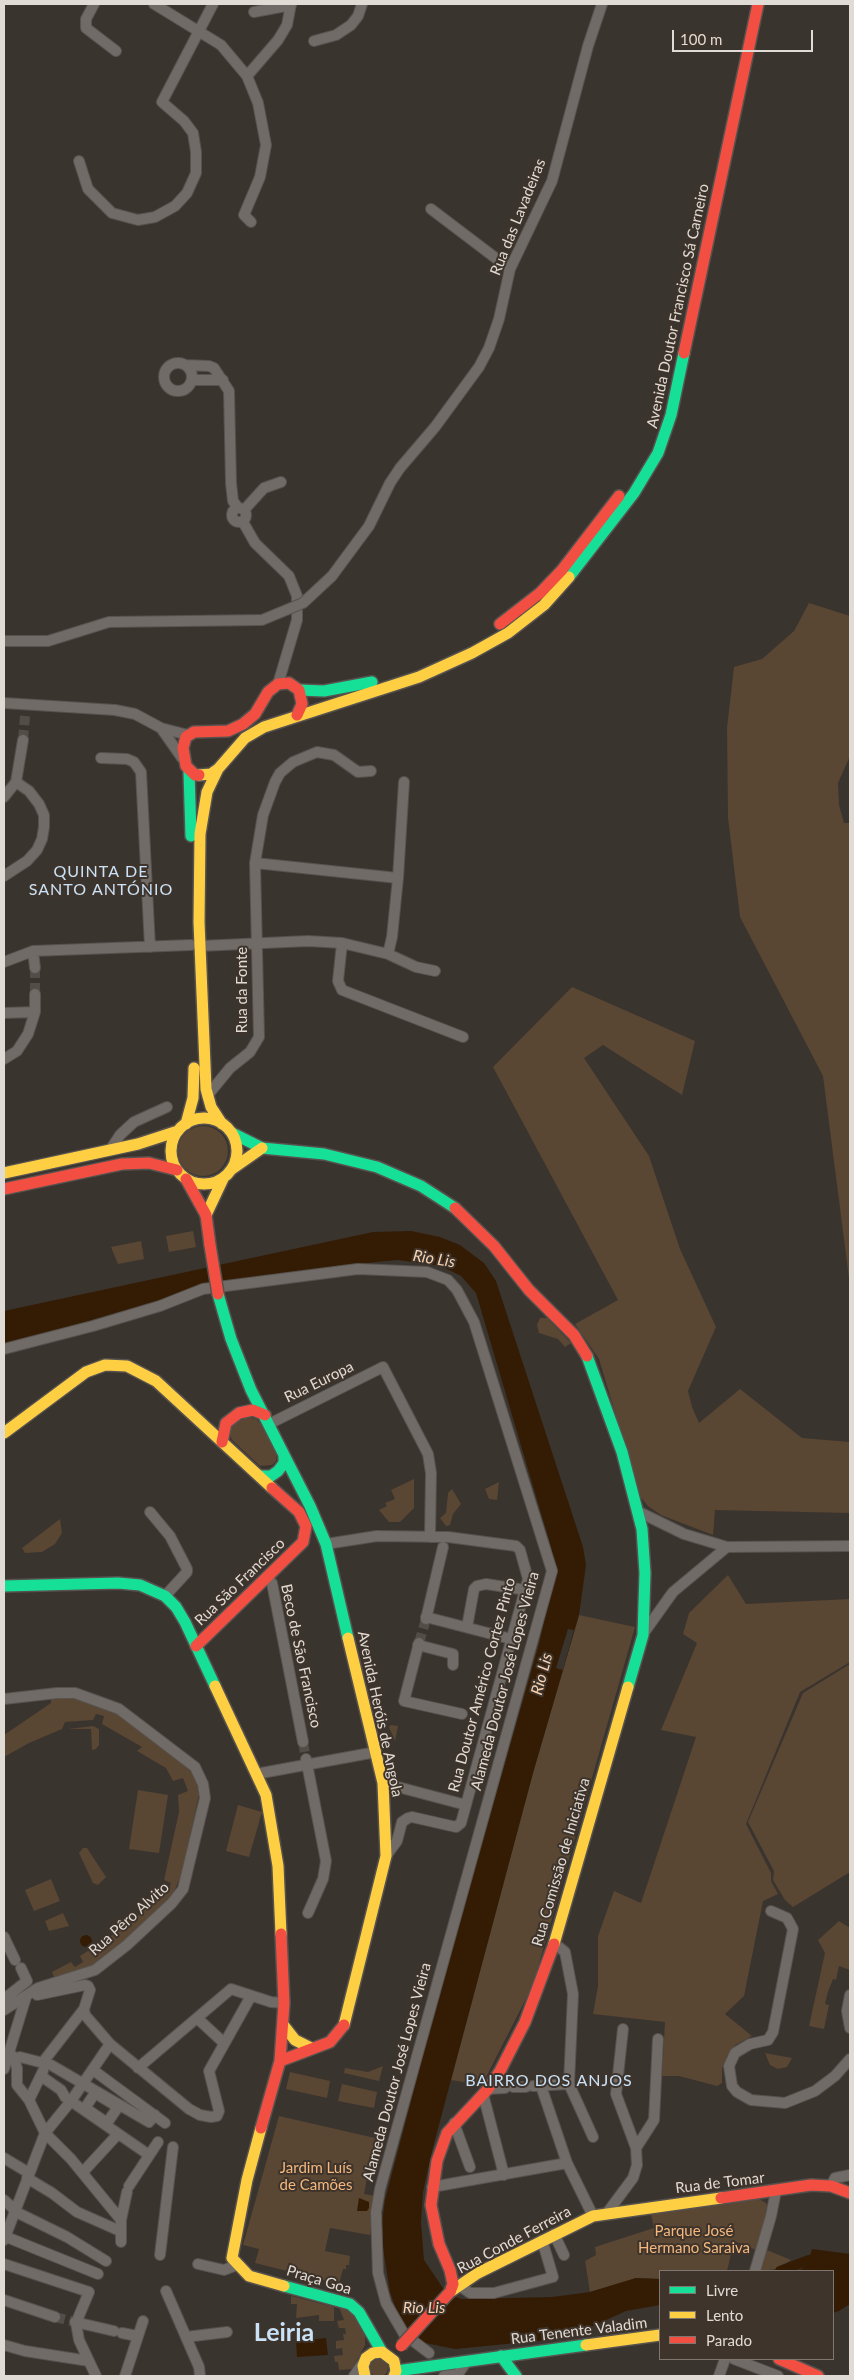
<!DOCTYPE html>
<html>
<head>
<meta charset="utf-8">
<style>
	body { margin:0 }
	#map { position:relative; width:854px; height:2380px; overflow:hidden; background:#3a342f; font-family:Lato,sans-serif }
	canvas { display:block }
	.frame { position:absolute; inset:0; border:5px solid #e1dbd5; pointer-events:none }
	.legend { position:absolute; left:659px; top:2270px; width:175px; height:90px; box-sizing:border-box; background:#3e342b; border:1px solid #7f776f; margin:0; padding:6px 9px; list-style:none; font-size:15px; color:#e1dbd5 }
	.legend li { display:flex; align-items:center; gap:10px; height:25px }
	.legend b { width:25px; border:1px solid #7f776f }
	.scale { position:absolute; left:672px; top:30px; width:141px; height:22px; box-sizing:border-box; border:2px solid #e1dbd5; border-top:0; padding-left:6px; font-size:15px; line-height:18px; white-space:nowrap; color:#e1dbd5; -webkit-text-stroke:4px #3e342b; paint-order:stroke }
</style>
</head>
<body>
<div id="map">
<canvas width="854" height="2380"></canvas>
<div class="frame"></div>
<ul class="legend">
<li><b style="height:6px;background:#16e098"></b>Livre</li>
<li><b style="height:6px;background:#ffcf43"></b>Lento</li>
<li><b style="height:6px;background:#f24e42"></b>Parado</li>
</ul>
<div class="scale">100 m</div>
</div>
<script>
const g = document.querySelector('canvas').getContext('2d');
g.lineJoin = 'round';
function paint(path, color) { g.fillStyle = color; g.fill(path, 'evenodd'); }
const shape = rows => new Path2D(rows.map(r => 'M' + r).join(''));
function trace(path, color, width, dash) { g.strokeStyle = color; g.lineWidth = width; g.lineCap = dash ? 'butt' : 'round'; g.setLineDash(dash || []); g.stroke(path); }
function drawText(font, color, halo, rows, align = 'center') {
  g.font = font + ' Lato,sans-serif'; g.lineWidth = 4; g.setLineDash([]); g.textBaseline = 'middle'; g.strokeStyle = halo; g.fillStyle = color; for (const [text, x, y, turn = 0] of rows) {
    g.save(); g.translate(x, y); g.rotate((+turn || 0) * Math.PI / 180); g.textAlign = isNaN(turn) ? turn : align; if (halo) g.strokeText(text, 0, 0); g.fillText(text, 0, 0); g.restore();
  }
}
paint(shape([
	[809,603,850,616,850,756,838,783,839,805,844,823,850,823,850,1286,823,1076,740,917,728,818,727,728,734,667,762,659,794,631],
	[572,987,695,1041,682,1095,603,1045,584,1058,649,1156,680,1249,716,1327,688,1391,692,1407,699,1423,740,1389,802,1438,850,1442,850,1513,715,1510,713,1535,661,1515,648,1506,640,1496,599,1359,575,1324,618,1300,493,1067],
	'178 1151a25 25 0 1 1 50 0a25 25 0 1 1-50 0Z',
	[193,1231,196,1247,169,1252,166,1236],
	[141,1241,144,1259,118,1264,111,1247],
	[540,1318,547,1318,571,1343,565,1347,558,1339,539,1333,537,1325],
	[246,1417,256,1419,261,1424,277,1454,276,1461,272,1465,260,1466,232,1440,229,1433,231,1426],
	[414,1479,414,1508,400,1522,389,1522,379,1510,387,1506,385,1503,395,1499,391,1490],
	[499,1482,497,1500,489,1499,485,1489],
	[452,1489,461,1504,453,1514,450,1525,446,1526,440,1518,446,1513,448,1493],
	[60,1519,62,1533,55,1544,42,1552,25,1553,22,1548],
	[728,1575,746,1604,850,1599,850,1662,800,1692,746,1824,771,1873,771,1881,778,1894,763,1901,744,1996,725,2014,752,2036,735,2045,727,2056,722,2069,722,2083,717,2086,679,2076,662,2076,665,2022,593,2014,598,1986,598,1936,614,1891,641,1903,696,1737,661,1730,697,1643,683,1634,689,1613],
	[579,1615,635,1627,533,1985,482,2085,451,2080,533,1773],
	[850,1664,850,1872,793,1907,785,1900,773,1880,774,1871,748,1822,803,1693],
	[62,1697,84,1699,112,1710,179,1760,195,1775,200,1790,182,1873,173,1894,138,1929,94,1965,55,1979,52,1972,71,1962,75,1967,83,1962,80,1956,120,1930,146,1909,160,1890,168,1891,171,1883,164,1880,179,1812,178,1795,188,1791,183,1778,173,1781,166,1768,137,1751,142,1747,102,1724,104,1716,96,1714,93,1720,65,1722,62,1729,29,1743,4,1757,4,1735,51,1703,51,1698],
	[391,1725,398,1726,395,1741,389,1727],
	[93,1726,99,1729,99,1745,96,1749,92,1750,91,1729,68,1729],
	[138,1790,168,1795,159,1853,129,1849],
	[238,1805,262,1812,249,1857,226,1851],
	[83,1848,87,1848,106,1877,98,1885,93,1883,79,1853],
	[51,1879,60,1901,34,1911,25,1890],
	[63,1913,69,1926,49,1931,45,1921],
	[839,1921,850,1928,850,1970,839,1966,836,1980,833,1979,828,1992,825,2004,829,2005,824,2029,809,2026,825,1953,818,1940],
	[765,2053,792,2058,787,2067,778,2069,770,2065],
	[383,2066,379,2081,344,2073,345,2068,368,2072],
	[290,2072,330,2081,327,2098,286,2089],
	[342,2084,377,2092,374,2108,338,2101],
	[279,2116,375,2138,364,2194,376,2196,370,2235,330,2228,325,2251,350,2256,349,2265,346,2265,346,2269,343,2269,339,2284,255,2263,259,2249,243,2245],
	[759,2199,766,2203,769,2211,756,2250,732,2240,727,2252,731,2254,727,2271,660,2271,660,2279,636,2278,590,2292,585,2261,596,2255,595,2247,654,2228,651,2214],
	[767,2250,791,2260,777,2269,760,2271],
	[291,2296,334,2307,334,2321,319,2321,319,2315,296,2318,297,2304,291,2304],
	[339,2307,348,2307,365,2331,365,2345,352,2369,339,2370,338,2362,335,2362,334,2356,343,2355,342,2348,336,2349,336,2341,344,2340,343,2334,346,2334,345,2328,339,2328,337,2321,344,2320],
	'370 2368a9 9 0 1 1 18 0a9 9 0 1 1-18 0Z'
]), '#594633');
paint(shape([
	[411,1231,440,1237,460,1245,484,1263,496,1281,583,1547,586,1565,579,1615,533,1773,432,2151,423,2192,421,2222,424,2260,447,2294,462,2299,552,2297,590,2292,636,2278,660,2279,660,2305,626,2311,584,2330,548,2340,455,2349,425,2343,406,2330,398,2315,390,2292,383,2248,382,2223,385,2200,441,1987,539,1644,555,1572,551,1547,476,1293,461,1276,441,1266,398,1260,376,1262,205,1288,4,1345,4,1311,373,1232],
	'80 1941a6 6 0 1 1 12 0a6 6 0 1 1-12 0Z',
	[359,2198,369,2202,369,2208,367,2211,357,2211],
	[812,2249,850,2254,850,2304,839,2311,833,2313,833,2271,799,2271,807,2265],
	[326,2338,328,2355,297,2357,296,2341]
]), '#341c04');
paint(shape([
	[568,1629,574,1630,563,1670,556,1668]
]), '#3a342f');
trace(shape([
	[780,2271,809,2260,832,2271]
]), '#341c04', 10);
trace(shape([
	[23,740,25,716],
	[35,968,35,994],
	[419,1643,426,1619],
	[303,1742,306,1759],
	[55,2317,75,2322]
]), '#534d48', 10, [10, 5]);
const street = shape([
	[94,4,86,19,86,28,116,51],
	[154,4,221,45,247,76,258,103,266,145,260,177,244,215,251,222],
	[254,12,291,5],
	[314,41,336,35,351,25,358,16,362,4],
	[247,76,278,40,287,25,291,4],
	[79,161,88,189,112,213,138,220,155,217,175,206,187,193,196,173,196,152,193,133,184,121,162,102,213,4],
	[431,209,510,269],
	'164 377a14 14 0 1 1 28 0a14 14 0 1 1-28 0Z',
	[185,365,209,366,214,368,229,391,231,483,233,501,238,508],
	[192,380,223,380],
	'232 515a7 7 0 1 1 14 0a7 7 0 1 1-14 0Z',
	[244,510,264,488,281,482],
	[243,522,255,543,289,576,297,596,297,620,278,684],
	[332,576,369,526,390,483,400,468,435,427,479,367,489,348,499,319,510,269,552,181,588,46,602,4],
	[4,641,48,641,109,622,262,620],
	[4,703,115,710,135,714,161,728,188,735],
	[161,728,182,758],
	[101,758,127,759,134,762,141,772,150,947],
	[4,797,16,782,23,740],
	[255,863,398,878],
	[4,876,27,861,37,850,42,839,44,827,44,815,39,804,29,791,16,782],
	[342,943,338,981,342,990,463,1037],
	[200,946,308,941,342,943,388,954,416,967,435,971],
	[33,951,35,968],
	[388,954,392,937,398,878,404,782],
	[4,962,33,951,191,945],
	[4,1013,35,1012],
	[4,1059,17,1051,28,1034,35,1012,35,994],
	[207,1096,230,1068,250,1052,259,1037,255,863,263,815,275,782,280,773,293,762,317,752,334,755,358,772,371,771],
	[110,1150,120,1135,134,1122,167,1107],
	[4,1349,93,1326,160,1306,203,1289,358,1269,427,1272,448,1280,457,1290,474,1322,552,1571,380,2189,376,2212,378,2273,386,2303,404,2334,429,2353],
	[269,1424,383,1367,428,1454,431,1473,430,1537],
	[637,1511,684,1534,727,1547,850,1546],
	[150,1512,170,1536,187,1569,187,1572,165,1596],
	[326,1544,377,1536,448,1537,516,1546,520,1550,528,1579,461,1823,456,1827,412,1817,408,1818,402,1822,397,1841,386,1856],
	[266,1577,272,1583,303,1742],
	[426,1617,511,1639],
	[426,1619,443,1547],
	[467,1627,474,1589,477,1586,486,1584,526,1590],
	[643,1634,673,1592,727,1547],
	[419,1643,404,1701,462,1714],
	[418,1645,453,1654,453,1665],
	[4,1699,57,1693,75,1693,119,1709,195,1767,203,1784,205,1798,183,1889,172,1903,127,1945,95,1970,38,1988,4,2010],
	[306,1759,326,1861,323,1879,308,1913],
	[256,1774,376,1752],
	[383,1783,466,1805],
	[771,1911,787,1918,793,1929,773,2032,768,2040,750,2044,735,2053,729,2066,732,2086,737,2092,751,2100,785,2103,815,2091,835,2076,850,2059],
	[4,1937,15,1960],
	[554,1943,565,1952,573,1994,569,2084,593,2137],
	[37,1995,85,1985,88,1986,90,1990,84,2009,85,2015,110,2044,189,2109,200,2115,211,2117,217,2116,219,2111,209,2071,251,1996],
	[850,1995,847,2011,850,2028],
	[4,1999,27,1981,21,1968],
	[197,2018,224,2043],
	[623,2029,616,2094,636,2148],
	[13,2056,17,2068,17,2085,29,2100,45,2133,71,2159,121,2220],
	[20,2057,51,2065,149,2122,155,2115],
	[43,2062,84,2009],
	[138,2068,231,1989,271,2002,284,2003],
	[4,2069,26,1997],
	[93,2070,165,2123],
	[41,2076,61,2090,65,2097,149,2155],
	[533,2086,569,2084],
	[541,2086,567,2163,593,2216],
	[513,2087,526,2087],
	[488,2089,505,2088],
	[95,2093,118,2107,107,2123,85,2108,95,2093],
	[483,2094,504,2175],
	[29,2100,43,2071],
	[454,2123,470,2167],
	[4,2158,29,2173],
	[83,2172,118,2134],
	[27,2178,52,2193,77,2212,120,2231],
	[129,2186,158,2142],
	[831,2186,835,2178,850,2175],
	[432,2187,567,2163],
	[4,2200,15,2210],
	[14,2211,67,2237,106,2261],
	[607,2213,633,2178,637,2165,636,2148,654,2120,658,2039],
	[554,2234,564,2255],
	[4,2236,98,2274],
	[4,2240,45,2133,71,2101,110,2044],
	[121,2242,121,2220,127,2192],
	[160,2255,173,2147],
	[4,2264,89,2292,76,2323,79,2340,96,2376],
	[198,2264,224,2270,237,2265],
	[755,2271,771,2216,776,2191],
	[460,2286,470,2293,494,2293,553,2277,542,2240],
	[166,2291,199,2367,200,2376],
	[4,2300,55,2317],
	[75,2322,114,2331],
	[122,2333,137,2336],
	[186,2337,227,2332],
	[4,2345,25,2351,89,2361],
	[734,2359,778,2376],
	[125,2376,143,2321],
	[354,2376,364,2361],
	[444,2376,458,2374,467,2361],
	[719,2376,725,2359]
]);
const fast = shape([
	[569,577,634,493,658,453,671,415,684,353],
	[299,690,324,691,372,682],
	[189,772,191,836],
	[232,1133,262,1148,324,1154,377,1167,421,1186,455,1208],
	[218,1294,231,1339,251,1390,310,1506,326,1544,348,1638],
	[587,1356,622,1452,642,1529,645,1573,643,1635,628,1687],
	[260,1476,271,1476,278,1471,284,1463,284,1455],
	[4,1586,118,1583,140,1585,165,1596,176,1607,185,1622,215,1686],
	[284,2286,350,2304,359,2312,382,2352],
	[501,2356,516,2376],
	[396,2371,586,2345]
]);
const slow = shape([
	[218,769,207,792,200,834,199,922,206,1089,211,1107,222,1124],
	[199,775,211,774,218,769,245,738,264,727,419,677,472,653,508,633,544,605,569,577],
	'171 1151a33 33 0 1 1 66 0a33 33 0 1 1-66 0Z',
	[186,1124,193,1098,194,1068],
	[232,1169,262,1148],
	[4,1173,138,1144,178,1131],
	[206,1215,223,1179],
	[4,1433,86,1372,105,1365,127,1366,156,1381,272,1488],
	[215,1686,266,1795,278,1866,281,1934],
	[554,1944,628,1687],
	[344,2025,386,1856,383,1783,348,1638],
	[284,2026,295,2040,311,2048],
	[261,2128,247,2180,232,2258,249,2276,284,2286],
	[450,2292,478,2273,593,2216,721,2198],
	[586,2345,660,2335],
	[365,2376,363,2366,366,2358,373,2353,382,2352,394,2361,396,2371,394,2376]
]);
const jam = shape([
	[684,353,758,4],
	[500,624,540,593,562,570,619,496],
	[199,775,195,775,186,766,183,748,186,737,194,732,228,731,243,724,255,714,268,692,278,684,289,683,299,690,302,704,297,715],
	[186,1179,206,1215,210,1245],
	[4,1189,122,1164,149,1163,177,1170],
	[455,1208,494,1246,529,1290,574,1335,587,1356],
	[222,1442,226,1423,239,1413,253,1410,265,1415],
	[196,1646,303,1542,306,1526,299,1512,272,1488],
	[280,2061,330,2042,344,2025],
	[261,2128,280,2061,284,2003,281,1934],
	[721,2198,811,2185,831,2186,850,2193],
	[450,2292,453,2284,450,2270,439,2244,431,2205,437,2161,447,2133,488,2089,500,2071,525,2022,554,1944],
	[779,2359,818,2376]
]);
trace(street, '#57524e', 12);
trace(fast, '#57524e', 14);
trace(slow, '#57524e', 14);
trace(jam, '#57524e', 14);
trace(street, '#706b67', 10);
trace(fast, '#16e098', 11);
trace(slow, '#ffcf43', 11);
trace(jam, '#f24e42', 11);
const streetBridge = shape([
	[262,620,303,603,332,576]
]);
const jamBridge = shape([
	[210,1245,218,1294],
	[401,2346,450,2292]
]);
trace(streetBridge, '#57524e', 12, []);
trace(jamBridge, '#57524e', 14, []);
trace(streetBridge, '#706b67', 10);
trace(jamBridge, '#f24e42', 11);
drawText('15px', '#e1dbd5', '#3e342b', [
	["Rua das Lavadeiras",518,217,-68],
	["Avenida Doutor Francisco Sá Carneiro",678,306,-78],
	["Rua da Fonte",242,990,-90],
	["Rua Europa",319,1382,-26],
	["Rua São Francisco",240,1582,-44],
	["Beco de São Francisco",301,1656,78],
	["Alameda Doutor José Lopes Vieira",505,1681,-75],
	["Rua Doutor Américo Cortez Pinto",482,1685,-75],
	["Avenida Heróis de Angola",380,1714,78],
	["Rua Comissão de Iniciativa",561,1862,-74],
	["Rua Pêro Alvito",129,1919,-42],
	["Alameda Doutor José Lopes Vieira",397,2072,-75],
	["Rua de Tomar",720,2183,-7],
	["Rua Conde Ferreira",514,2240,-28],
	["Praça Goa",319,2280,17],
	["Rua Tenente Valadim",579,2331,-7]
]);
drawText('15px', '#f4b87f', '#3e342b', [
	["Jardim Luís",316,2168],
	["de Camões",316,2185],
	["Parque José",694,2231],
	["Hermano Saraiva",694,2248]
]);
g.letterSpacing = '1px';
drawText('16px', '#c9e2f8', '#3e342b', [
	["QUINTA DE",101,872],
	["SANTO ANTÓNIO",101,890],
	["BAIRRO DOS ANJOS",549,2081]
]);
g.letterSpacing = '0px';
drawText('italic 16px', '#f7d2b1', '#3e342b', [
	["Rio Lis",434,1259,9],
	["Rio Lis",542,1674,-75],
	["Rio Lis",424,2308]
]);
drawText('bold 25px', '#c9e2f8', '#3e342b', [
	["Leiria",284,2333]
]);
</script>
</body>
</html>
